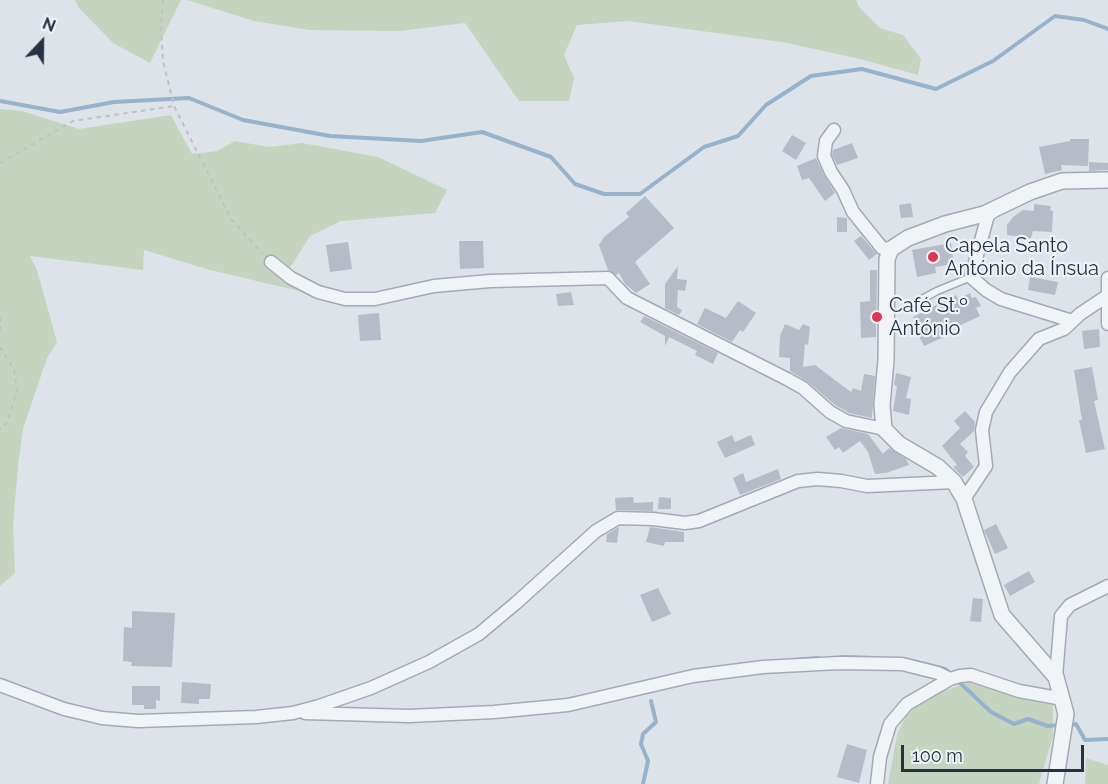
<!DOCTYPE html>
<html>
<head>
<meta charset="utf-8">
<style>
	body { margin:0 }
	#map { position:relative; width:1108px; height:784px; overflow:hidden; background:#dee3e9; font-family:Raleway,sans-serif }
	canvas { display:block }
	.north { position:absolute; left:12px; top:12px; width:60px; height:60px; -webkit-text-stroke:4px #eef2f7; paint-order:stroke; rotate:22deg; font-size:16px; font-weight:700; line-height:24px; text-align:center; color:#263142 }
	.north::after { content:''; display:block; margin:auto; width:21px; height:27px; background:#263142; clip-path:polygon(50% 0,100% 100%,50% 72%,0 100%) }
	.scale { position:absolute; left:901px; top:745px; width:183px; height:27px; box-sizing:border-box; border:3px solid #263142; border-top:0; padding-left:8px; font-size:18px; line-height:21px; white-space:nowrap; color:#263142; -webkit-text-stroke:4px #eef2f7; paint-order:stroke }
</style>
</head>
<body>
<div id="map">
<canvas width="1108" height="784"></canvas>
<div class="north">N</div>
<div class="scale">100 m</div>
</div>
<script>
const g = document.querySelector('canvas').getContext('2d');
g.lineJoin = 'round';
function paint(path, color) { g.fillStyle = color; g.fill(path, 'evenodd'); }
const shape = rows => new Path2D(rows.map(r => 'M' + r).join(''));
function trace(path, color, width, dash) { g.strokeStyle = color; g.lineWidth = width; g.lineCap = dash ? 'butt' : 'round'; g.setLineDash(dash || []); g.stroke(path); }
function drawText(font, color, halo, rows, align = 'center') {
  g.font = font + ' Raleway,sans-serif'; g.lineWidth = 4.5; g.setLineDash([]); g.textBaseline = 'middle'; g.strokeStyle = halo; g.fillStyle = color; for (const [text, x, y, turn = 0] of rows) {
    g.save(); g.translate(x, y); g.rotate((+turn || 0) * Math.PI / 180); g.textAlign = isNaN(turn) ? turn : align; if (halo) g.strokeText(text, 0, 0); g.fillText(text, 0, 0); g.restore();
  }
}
paint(shape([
	[75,0,181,0,150,63,113,43,79,8],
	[187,0,856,0,859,7,880,28,903,35,921,59,918,75,860,59,782,42,628,21,577,25,564,55,574,78,569,101,519,101,465,23,400,31,309,30,254,21],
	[0,109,22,111,79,129,171,115,192,154,217,151,235,141,269,147,302,143,378,157,447,190,435,213,341,221,310,236,283,279,299,291,210,270,144,250,143,270,30,256,37,270,57,342,47,358,23,429,18,466,13,525,15,573,0,586],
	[968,682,1026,700,1053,705,1053,736,1039,784,888,784,897,735,906,715,928,697],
	[1086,758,1108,765,1108,784,1085,784]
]), '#c5d4bf');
trace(shape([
	[0,101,60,112,114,102,189,98,243,120,330,136,421,141,482,132,551,157,575,184,604,194,640,194,704,147,738,136,766,105,811,76,862,69,936,89,993,61,1055,16,1084,20,1108,29],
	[841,657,875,658],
	[904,659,945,669,950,673],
	[793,660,818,658],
	[958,681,991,712,1014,724,1028,719,1048,726,1059,725],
	[1070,725,1076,724,1085,740,1108,739],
	[643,784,648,761,641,744,643,734,656,722,651,701]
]), '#96b2cd', 4);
paint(shape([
	[792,135,806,143,796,160,782,151],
	[1070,139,1089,139,1088,166,1061,165,1062,170,1045,174,1039,147,1070,141],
	[852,143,858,158,837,165,832,155,833,150],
	[816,158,824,175,835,193,825,201,809,178,802,180,797,166],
	[1089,162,1108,163,1108,170,1089,171],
	[645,196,674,228,635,262,650,284,636,293,625,284,619,273,616,275,608,270,599,245,604,237,629,217,626,213],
	[911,203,913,217,901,218,899,205],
	[1034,204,1051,206,1050,210,1053,211,1052,232,1033,231,1031,238,1007,235,1007,225,1013,217,1023,210,1034,211],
	[837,217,847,218,847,232,837,232],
	[861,236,877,254,869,260,854,241],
	[459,241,483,241,484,268,460,269],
	[348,242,352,269,330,272,326,245],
	[951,243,954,264,935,267,936,273,917,277,912,250],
	[678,266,677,279,687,280,685,291,678,290,677,307,682,310,679,315,665,308,665,284],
	[870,270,877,270,876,337,861,338,860,302,870,301],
	[1030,277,1058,282,1055,295,1028,290],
	[571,292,574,305,558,306,556,294],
	[970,293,972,298,976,297,981,306,976,308,980,316,946,332,948,335,924,346,919,336,922,334,913,317,956,295,958,299],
	[738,301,756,313,743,332,740,330,732,342,697,324,705,308,726,318],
	[379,313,381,340,360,341,358,315],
	[644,316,718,353,713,364,695,355,697,351,669,337,665,346,665,336,640,322],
	[785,324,799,330,803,324,810,327,808,345,805,344,803,367,815,365,851,392,853,388,861,391,864,374,875,376,872,418,849,413,835,405,808,382,790,371,790,358,779,357,780,336],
	[1099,329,1100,347,1084,349,1082,331],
	[1092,367,1098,400,1094,401,1105,449,1086,453,1079,420,1082,420,1074,370],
	[896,373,911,377,906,398,911,399,909,415,893,411,897,386,894,385],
	[965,411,975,422,974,431,960,444,968,452,965,456,974,467,963,477,953,467,957,465,942,446,960,428,954,421],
	[841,428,868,434,883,454,889,448,906,459,909,465,886,473,875,474,868,452,860,441,843,453,839,447,835,450,826,437],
	[732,435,735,442,751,435,755,445,725,458,717,442],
	[778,469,781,479,740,495,733,478,743,473,746,482],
	[633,497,634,503,653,502,653,511,616,510,615,498],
	[659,497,671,498,671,509,658,509],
	[996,524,1008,548,995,554,984,530],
	[619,527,617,543,606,542,607,534],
	[650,527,684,532,684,542,665,542,664,546,646,542],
	[1029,571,1035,582,1010,596,1004,585],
	[658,588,671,614,652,622,640,595],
	[973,598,983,599,981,622,970,621],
	[132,611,175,613,172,667,131,666,132,662,123,661,124,627,132,628],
	[182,682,211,684,210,699,199,699,199,704,181,703],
	[132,686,160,686,160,701,156,700,156,709,144,709,144,705,132,705],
	[847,744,867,750,859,783,837,777]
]), '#b5bcc7');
const service = shape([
	[911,305,937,291,971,277]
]);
const minor = shape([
	[834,130,826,141,824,156,831,172,843,190,853,212,882,248,891,249],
	[995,210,988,215,971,277,986,290,1001,299,1072,321],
	[271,262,291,278,318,292,345,299,375,299,434,286,490,281,608,278,627,298,787,379,803,388,830,412,846,421,884,429],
	[1108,278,1108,324],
	[964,499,986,466,982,430,986,412,1010,372,1039,339,1064,329,1080,314,1107,296],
	[1056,677,1061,616,1070,605,1108,586],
	[0,685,64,709,102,718,138,721,256,717,293,713,319,706,371,688,429,662,479,634,516,603,596,531,618,518,653,519,685,523,699,521,798,481,818,479,841,481,867,486,954,482],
	[305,713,409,716,494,712,568,705,693,676,763,667,839,663,902,664,938,673,950,679],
	[877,784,880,757,890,724,907,704,950,679,960,676,971,675,1019,691,1063,699]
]);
const tertiary = shape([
	[1055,784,1066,714,1056,677,1002,615,964,499,954,482,938,467,899,444,884,429,882,405,886,360,887,259,891,249,908,238,945,224,984,214,1030,192,1062,181,1108,180]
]);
trace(service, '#a3aab4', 9);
trace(minor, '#a3aab4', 15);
trace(tertiary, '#a3aab4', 18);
trace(shape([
	[163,0,161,29,163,61,174,106,231,219,263,254],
	[0,163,73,121,174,106],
	[0,317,0,334],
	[0,347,14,370,17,390,8,421,0,430]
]), '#bcc1c8', 2, [4.5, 4.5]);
trace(service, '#f1f4f7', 6);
trace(minor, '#f1f4f7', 12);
trace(tertiary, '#f1f4f7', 15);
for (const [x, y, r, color] of [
	[933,257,6,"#db3754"],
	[877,317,6,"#db3754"]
]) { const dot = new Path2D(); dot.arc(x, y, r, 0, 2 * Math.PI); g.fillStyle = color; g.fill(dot); trace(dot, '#eef2f7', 2); }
drawText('20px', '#263142', '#eef2f7', [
	["Capela Santo",945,246],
	["António da Ínsua",945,269],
	["Café St.º",889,306],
	["António",889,329]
], 'left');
</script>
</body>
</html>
